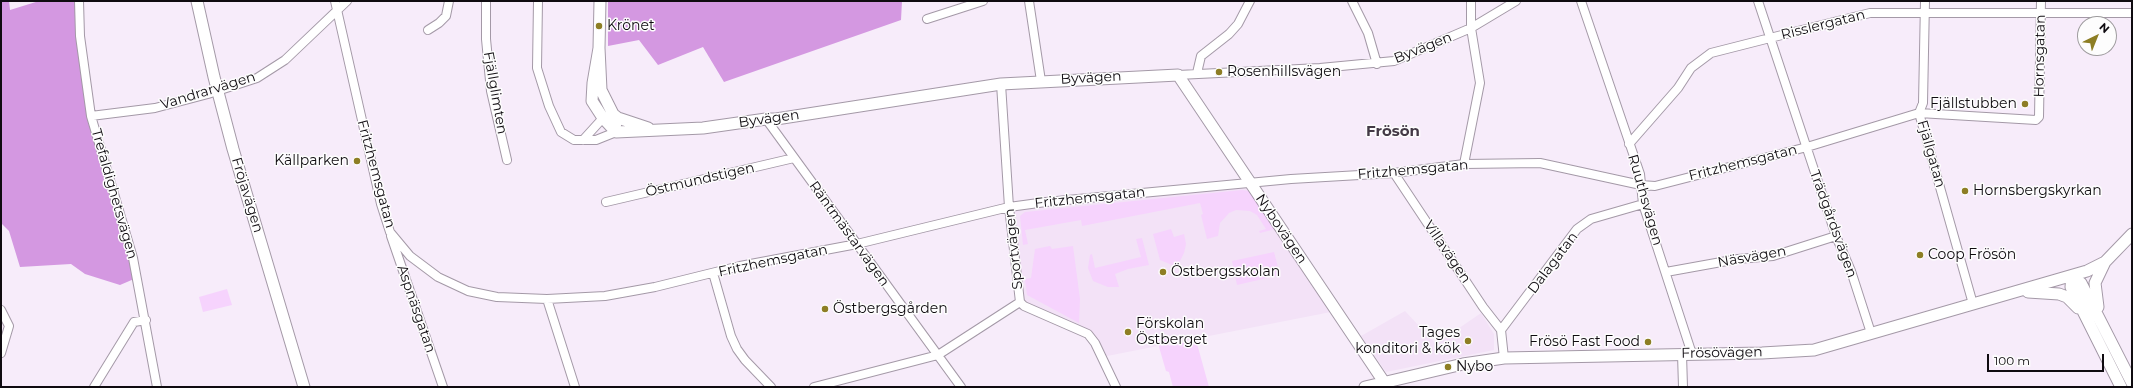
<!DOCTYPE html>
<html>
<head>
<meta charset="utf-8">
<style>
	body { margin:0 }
	#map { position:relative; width:2133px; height:388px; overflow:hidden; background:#f7ecfa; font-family:Montserrat,sans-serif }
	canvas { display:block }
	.frame { position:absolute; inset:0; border:2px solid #0f0b10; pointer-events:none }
	.north { position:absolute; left:2077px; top:16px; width:40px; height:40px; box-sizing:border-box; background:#fdfdfd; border:1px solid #9e9c9e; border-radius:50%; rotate:43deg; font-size:11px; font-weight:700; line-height:16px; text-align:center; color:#0f0b10 }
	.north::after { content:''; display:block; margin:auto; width:14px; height:18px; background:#8d7e24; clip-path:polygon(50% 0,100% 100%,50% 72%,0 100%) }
	.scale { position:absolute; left:1987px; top:354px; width:117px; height:18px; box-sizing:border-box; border:2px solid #0f0b10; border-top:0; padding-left:5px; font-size:12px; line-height:14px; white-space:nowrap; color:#0f0b10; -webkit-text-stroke:3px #fdfdfd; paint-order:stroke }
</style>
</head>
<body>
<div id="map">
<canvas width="2133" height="388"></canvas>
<div class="frame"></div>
<div class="north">N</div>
<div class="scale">100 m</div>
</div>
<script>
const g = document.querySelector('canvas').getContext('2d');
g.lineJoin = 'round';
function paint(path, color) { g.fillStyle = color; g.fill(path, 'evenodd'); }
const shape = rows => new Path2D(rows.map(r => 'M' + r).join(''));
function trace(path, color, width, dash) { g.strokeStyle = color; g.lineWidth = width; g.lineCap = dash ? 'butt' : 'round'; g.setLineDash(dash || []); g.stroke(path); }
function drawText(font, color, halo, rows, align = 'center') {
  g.font = font + ' Montserrat,sans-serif'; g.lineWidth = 3; g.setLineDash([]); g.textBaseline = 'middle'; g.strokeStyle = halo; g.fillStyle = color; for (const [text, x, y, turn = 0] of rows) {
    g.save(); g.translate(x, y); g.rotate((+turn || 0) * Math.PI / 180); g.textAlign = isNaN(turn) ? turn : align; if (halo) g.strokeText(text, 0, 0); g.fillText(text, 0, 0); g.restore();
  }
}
paint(shape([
	[1250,183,1336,311,1102,357,1088,334,1024,306,1009,207],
	[1405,311,1436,344,1481,313,1494,334,1494,350,1386,372,1361,336]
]), '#f3e2f7');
paint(shape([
	[1242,190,1250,191,1276,229,1260,233,1259,231,1266,229,1257,215,1250,211,1236,210,1229,213,1220,223,1218,236,1207,239,1201,215,1203,214,1200,203,1082,226,1081,220,1025,230,1028,244,1023,245,1020,216,1025,212],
	[1171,229,1174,237,1184,234,1186,244,1184,253,1179,263,1172,265,1160,260,1153,234],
	[1142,238,1149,265,1128,269,1115,274,1119,287,1108,287,1093,281,1088,268,1090,255,1092,254,1095,268,1141,257,1136,239],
	[1050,246,1052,249,1073,246,1080,299,1079,323,1027,295,1025,279,1031,278,1035,249],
	[1274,252,1280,275,1237,285,1232,261],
	[227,289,232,305,203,312,199,297],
	[1167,338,1169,346,1196,340,1209,387,1173,387,1169,372,1166,371,1157,340]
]), '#f6d3fd');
paint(shape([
	[1,1,9,1,10,10,39,1,76,1,86,106,127,242,134,279,120,285,85,274,71,264,20,267,9,231,1,223],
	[608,1,902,1,901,20,724,82,703,47,658,65,639,40,608,46]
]), '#d498e1');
const minor = shape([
	[79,1,80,36,91,116,133,258,157,387],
	[335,1,381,204,390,232,410,256,438,277,468,291,497,297,547,299,605,296,655,287,740,266,857,244,1009,207,1046,202,1291,179,1394,173,1464,164,1540,163,1641,185,1655,186,1807,147,1919,113,2036,120,2039,117,2041,1],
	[486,1,486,39,491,91,507,160],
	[538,1,537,68,549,106,561,132,574,140,596,140,616,132,618,118],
	[1029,1,1041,81],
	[1352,1,1368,33,1377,64],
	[1581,1,1640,174,1643,204,1692,354],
	[1758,1,1836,236,1851,271,1871,333],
	[1925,1,1923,103,1919,113,1973,304],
	[927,19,983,1],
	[428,30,439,23,446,16,449,1],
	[1197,73,1201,56,1229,34,1238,24,1250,1],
	[1178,75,1320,68,1394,61,1471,28,1516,1],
	[1001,84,1009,207,1020,302,1024,306,1088,334,1095,343,1116,387],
	[91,116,155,108,208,94,257,78,285,60,347,1],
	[766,119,961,387],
	[583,140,603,118,608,116],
	[1629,144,1678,88,1691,68,1711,53,1770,38,1870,13,2132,13],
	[1464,164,1480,83,1471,28,1471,1],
	[1394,173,1483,307,1501,330],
	[606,202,794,158],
	[391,236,443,387],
	[1666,272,1738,259,1773,256,1836,236],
	[713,273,731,336,737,349,745,360,771,387],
	[547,299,575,387],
	[1,310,9,326,1,353],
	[1682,354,1683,387],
	[1504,358,1501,330,1577,229,1591,219,1643,204],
	[94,387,134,322,146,320],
	[814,387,938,355,1020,302]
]);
const tertiary = shape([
	[197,1,214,77,233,149,304,387],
	[600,1,599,48,601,90,613,114,618,118,648,128],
	[599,48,593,83,592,101,603,118,616,132,703,128,766,119,776,119,1001,84,1178,75,1384,382],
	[2072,276,2081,283,2132,383],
	[2072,276,2071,287,2121,387],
	[2028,292,2059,294,2067,297,2078,308],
	[2098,307,2095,283,2105,262],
	[1365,387,1463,364,1504,358,1762,353,1814,350,2087,271,2105,262,2132,234]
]);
trace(minor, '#a499a7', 10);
trace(tertiary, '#a499a7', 13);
trace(minor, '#fff', 8);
trace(tertiary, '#fff', 11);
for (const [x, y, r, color] of [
	[599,26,4,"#8d7e24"],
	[1219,72,4,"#8d7e24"],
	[2025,104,4,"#8d7e24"],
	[357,161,4,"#8d7e24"],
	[1965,191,4,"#8d7e24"],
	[1920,255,4,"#8d7e24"],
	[1163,272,4,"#8d7e24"],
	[825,309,4,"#8d7e24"],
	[1128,332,4,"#8d7e24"],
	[1468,341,4,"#8d7e24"],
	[1648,342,4,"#8d7e24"],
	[1448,367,4,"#8d7e24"]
]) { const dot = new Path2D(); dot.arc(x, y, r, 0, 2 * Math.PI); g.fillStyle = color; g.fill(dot); trace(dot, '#fdfdfd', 1.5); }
drawText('14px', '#0f0b10', '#fdfdfd', [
	["Risslergatan",1823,25,-14],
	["Byvägen",1423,48,-22],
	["Hornsgatan",2040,56,-89],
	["Byvägen",1091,78,-3],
	["Vandrarvägen",208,91,-17],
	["Fjällglimten",495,93,80],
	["Byvägen",769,119,-8],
	["Fjällgatan",1931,154,74],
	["Fritzhemsgatan",1743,163,-14],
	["Fritzhemsgatan",1413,170,-5],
	["Fritzhemsgatan",376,174,75],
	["Östmundstigen",700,180,-13],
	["Trefaldighetsvägen",114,194,74],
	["Fröjavägen",247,195,73],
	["Fritzhemsgatan",1090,198,-6],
	["Ruuthsvägen",1645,200,74],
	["Trädgårdsvägen",1833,224,70],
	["Nybovägen",1281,229,56],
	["Räntmästarvägen",849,234,54],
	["Sportvägen",1014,249,-96],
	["Villavägen",1447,252,56],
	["Näsvägen",1752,257,-10],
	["Fritzhemsgatan",773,261,-12],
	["Dalagatan",1553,263,-53],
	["Aspnäsgatan",416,309,71],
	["Frösövägen",1722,353,-1]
]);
drawText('14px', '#0f0b10', '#fdfdfd', [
	["Krönet",607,26],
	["Rosenhillsvägen",1227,72],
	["Fjällstubben",2017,104,"right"],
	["Källparken",349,161,"right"],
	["Hornsbergskyrkan",1973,191],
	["Coop Frösön",1928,255],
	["Östbergsskolan",1171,272],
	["Östbergsgården",833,309],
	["Förskolan",1136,324],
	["Östberget",1136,340],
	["Tages",1460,333,"right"],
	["konditori & kök",1460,349,"right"],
	["Frösö Fast Food",1640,342,"right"],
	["Nybo",1456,367]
], 'left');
drawText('bold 15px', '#443a46', '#fdfdfd', [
	["Frösön",1393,132]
]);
</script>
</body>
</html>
